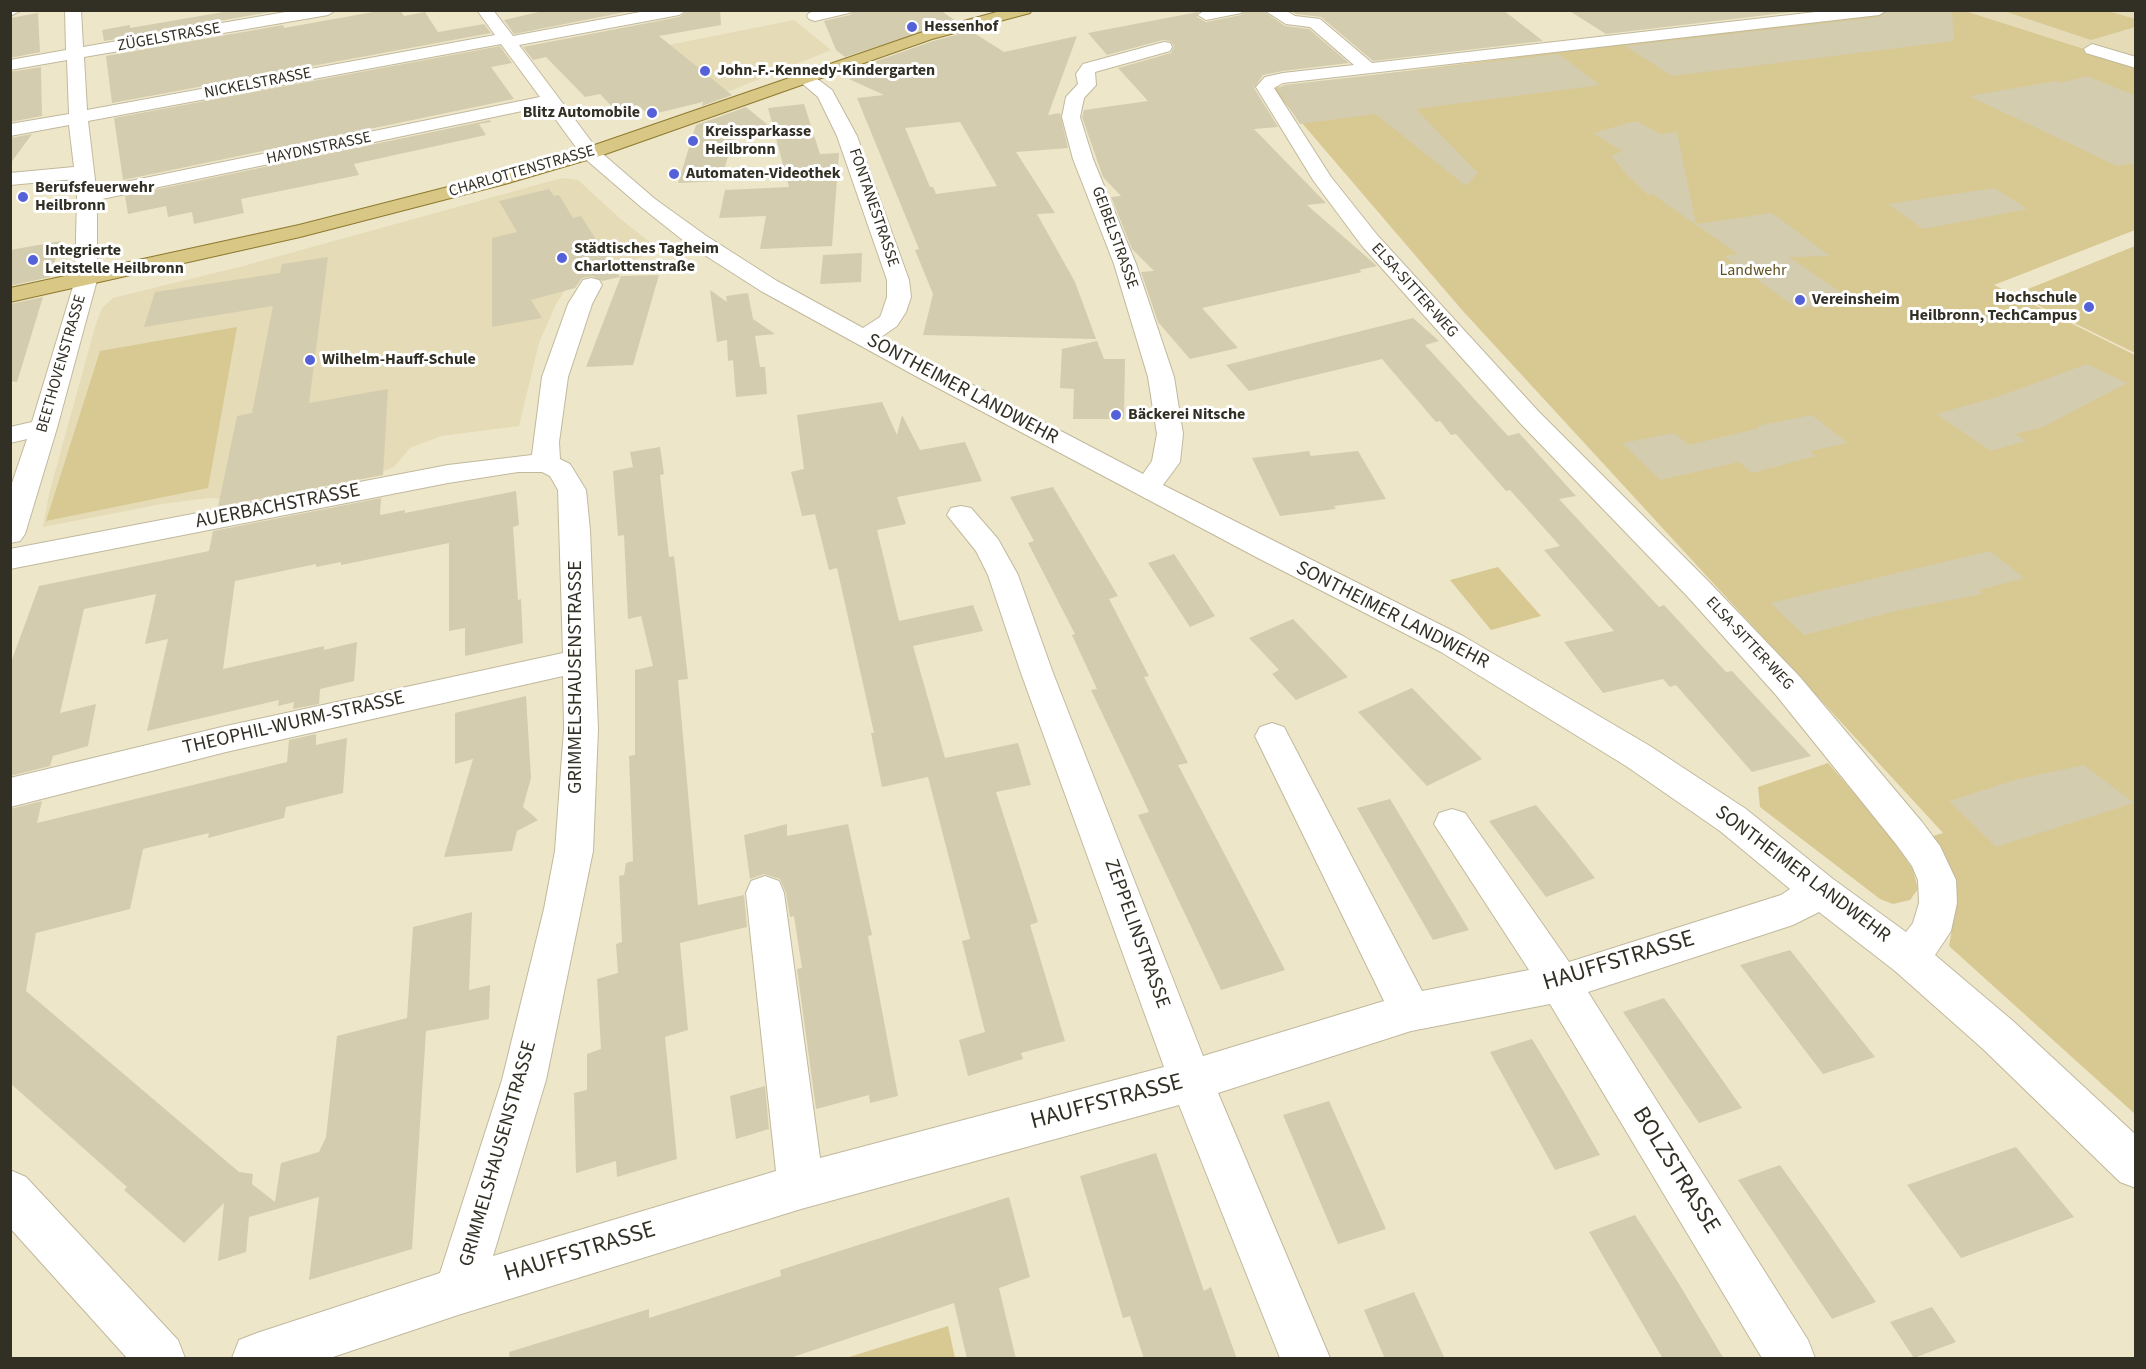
<!DOCTYPE html>
<html>
<head>
<meta charset="utf-8">
<style>
	body { margin:0 }
	#map { position:relative; width:2146px; height:1369px; overflow:hidden; background:#eee6c9; font-family:"Source Sans 3",sans-serif }
	canvas { display:block }
	.frame { position:absolute; inset:0; border:12px solid #322f24; pointer-events:none }
</style>
</head>
<body>
<div id="map">
<canvas width="2146" height="1369"></canvas>
<div class="frame"></div>
</div>
<script>
const g = document.querySelector('canvas').getContext('2d');
g.lineJoin = 'round';
function paint(path, color) { g.fillStyle = color; g.fill(path, 'evenodd'); }
const shape = rows => new Path2D(rows.map(r => 'M' + r).join(''));
function trace(path, color, width, dash) { g.strokeStyle = color; g.lineWidth = width; g.lineCap = dash ? 'butt' : 'round'; g.setLineDash(dash || []); g.stroke(path); }
function drawText(font, color, halo, rows, align = 'center') {
  g.font = font + ' "Source Sans 3",sans-serif'; g.lineWidth = 6; g.setLineDash([]); g.textBaseline = 'middle'; g.strokeStyle = halo; g.fillStyle = color; for (const [text, x, y, turn = 0] of rows) {
    g.save(); g.translate(x, y); g.rotate((+turn || 0) * Math.PI / 180); g.textAlign = isNaN(turn) ? turn : align; if (halo) g.strokeText(text, 0, 0); g.fillText(text, 0, 0); g.restore();
  }
}
paint(shape([
	[1965,11,2135,11,2135,65,2095,52],
	[794,20,831,50,727,92,618,55],
	[562,178,578,180,623,221,660,250,570,283,556,304,539,343,519,426,441,436,410,448,394,467,384,471,224,499,208,498,162,504,43,527,49,494,95,327,102,308,113,298,247,265]
]), '#e5dbb7');
paint(shape([
	[1892,10,1965,11,2135,65,2135,230,1994,285,2135,355,2135,1114,1949,946,1955,912,1951,881,1926,838,1943,833,1462,310,1272,88],
	[2004,11,2108,11,2135,19,2135,27,2091,40],
	[2135,246,2135,353,2015,294,2043,283],
	[237,327,208,488,46,521,100,351],
	[1498,567,1541,616,1491,630,1450,580],
	[1828,763,1892,837,1913,870,1918,889,1910,900,1893,904,1880,899,1760,807,1758,787],
	[948,1326,955,1358,846,1358]
]), '#d8c891');
paint(shape([
	[235,10,276,11,104,41,102,30,130,25,130,28],
	[384,10,400,10,404,16,425,12,438,32,484,24,491,33,112,103,106,56,283,25,284,28],
	[547,10,636,10,514,34,504,20],
	[689,10,720,10,721,25,659,36,732,95,702,106,703,102,649,115,637,105,615,110,600,94,585,97,546,57,533,60,523,47,679,17],
	[853,10,940,10,956,21,845,57,836,50,824,21,850,15],
	[1245,10,1262,10,1285,26,1309,29,1349,63,1283,71,1263,75,1254,88,1278,127,1254,129,1326,203,1307,205,1377,266,1359,270,1362,272,1202,308,1238,348,1190,359,1158,322,1141,272,1154,271,1132,249,1111,197,1121,196,1103,177,1082,117,1084,110,1148,101,1118,68,1171,53,1174,46,1170,41,1163,40,1107,55,1088,33,1198,12,1197,17,1206,22,1241,15],
	[1290,10,1503,10,1543,41,1373,61,1321,17,1296,14],
	[1568,10,1809,10,1606,34],
	[1889,10,1952,10,1954,41,1672,76,1625,46,1879,17],
	[38,13,40,52,10,58,10,18],
	[971,31,1004,52,1077,36,1048,115,1060,113,1068,148,1016,152,1055,213,1037,214,1075,282,1096,339,923,335,933,294,915,250,919,249,857,98,884,95,849,79,867,73,859,67,933,41],
	[960,122,997,186,936,194,933,187,930,187,905,128],
	[500,46,512,63,491,67,514,99,123,180,114,118],
	[1559,54,1600,85,1416,109,1478,173,1466,186,1375,114,1300,124,1277,89,1284,85],
	[41,67,42,116,10,122,10,72],
	[2087,76,2136,96,2136,163,2117,166,1969,96,2056,81,2060,83],
	[804,104,820,154,839,153,832,246,760,249,766,216,719,218,725,190,789,187,774,131,734,135,721,181,678,183,696,125,746,107,774,130,768,108],
	[490,120,491,122,479,124,486,135,354,164,359,175,241,199,244,213,194,224,192,212,168,217,166,206,128,214,125,196],
	[1636,121,1661,134,1677,132,1696,224,1772,213,1830,256,1789,257,1851,299,1798,309,1724,256,1738,254,1652,194,1648,195,1626,174,1611,156,1622,151,1593,133],
	[32,134,10,164,10,138],
	[1994,188,2028,209,1923,229,1888,204],
	[549,189,554,196,559,195,573,218,581,216,620,277,602,281,592,276,582,278,575,288,531,300,542,318,492,327,492,238,517,232,499,201],
	[61,241,50,277,10,286,10,250],
	[862,253,861,282,820,284,823,255],
	[328,257,309,403,388,389,383,475,218,507,237,416,252,413,273,306,144,327,155,292,280,273,282,264],
	[659,275,633,365,586,367,621,276],
	[710,290,727,302,726,296,748,293,753,319,775,334,755,336,760,367,765,367,767,394,736,397,733,360,728,361,727,340,717,342],
	[43,297,17,382,10,381,10,304],
	[1413,318,1439,341,1425,345,1508,436,1519,433,1576,496,1559,499,1659,607,1664,605,1726,672,1732,671,1811,756,1752,772,1676,685,1670,687,1663,679,1603,693,1564,642,1614,631,1544,550,1560,546,1510,490,1506,491,1456,434,1451,435,1440,421,1436,422,1382,359,1249,391,1226,365],
	[1097,341,1104,359,1125,359,1124,419,1073,419,1074,389,1060,388,1062,349],
	[2087,364,2127,383,2043,427,2015,434,2026,441,1991,451,1936,414,1997,397],
	[882,402,897,435,902,415,920,450,965,442,982,481,897,497,906,524,877,530,899,621,973,605,983,631,913,646,945,758,1018,743,1031,785,996,792,1038,922,1030,925,1065,1041,1021,1053,1023,1059,968,1076,959,1040,985,1032,962,941,970,939,928,777,882,787,871,733,874,733,837,568,829,570,815,514,802,516,791,472,804,469,797,415],
	[1812,415,1848,443,1810,451,1816,456,1752,473,1739,462,1660,480,1622,443,1674,433,1689,445,1759,428,1757,426],
	[660,447,664,474,660,475,669,557,674,556,688,679,678,680,698,905,744,895,747,927,680,943,688,1030,665,1037,677,1159,617,1177,616,1161,576,1173,574,1093,587,1090,587,1054,601,1049,597,979,618,973,616,944,622,942,619,876,624,875,626,863,633,861,629,756,635,755,635,670,653,666,641,616,628,619,624,535,618,536,613,471,633,467,630,452],
	[1309,451,1311,456,1358,451,1386,499,1334,506,1336,509,1280,516,1252,458],
	[1053,487,1118,596,1109,599,1149,676,1144,677,1188,763,1178,765,1285,970,1221,990,1138,815,1149,812,1091,690,1097,689,1072,635,1075,634,1028,543,1034,541,1010,497],
	[516,491,519,525,513,527,518,600,521,599,523,643,465,656,465,628,449,631,449,543,341,565,341,562,316,567,316,564,235,581,223,669,324,646,324,650,357,642,354,681,320,689,319,704,293,709,294,702,278,706,279,700,147,731,168,639,145,644,156,594,84,609,60,713,96,704,88,746,53,756,50,766,10,776,10,665,39,586,209,551,213,531,381,498,380,515,405,510,405,513],
	[1990,551,2024,578,1979,590,1982,594,1896,611,1804,635,1770,603],
	[1174,554,1215,616,1190,627,1148,563],
	[1293,619,1348,677,1296,700,1272,674,1279,670,1249,638],
	[1412,688,1452,729,1482,759,1427,786,1358,712],
	[526,696,531,778,523,807,538,820,517,831,512,851,444,857,473,759,455,764,455,713],
	[316,734,316,745,347,738,343,793,286,807,284,818,208,838,209,833,143,849,130,909,36,933,26,991,239,1172,253,1174,252,1184,275,1202,281,1163,319,1152,326,1137,337,1036,407,1018,413,927,472,912,469,990,490,985,489,1019,426,1031,412,1249,309,1280,319,1197,249,1217,246,1252,218,1261,224,1203,184,1243,124,1190,127,1187,10,1083,10,809,42,801,37,823,287,762,289,740],
	[2084,765,2134,803,1996,847,1949,801,2018,779],
	[1390,799,1469,930,1433,940,1357,808],
	[1536,805,1565,840,1595,878,1546,897,1489,821],
	[787,824,787,836,848,824,872,935,868,936,898,1096,870,1103,869,1095,816,1109,797,969,802,968,794,916,790,917,786,893,780,879,764,874,750,879,744,835],
	[1790,950,1875,1057,1823,1074,1740,965],
	[1664,998,1702,1051,1742,1108,1699,1123,1623,1012],
	[1532,1039,1565,1094,1600,1155,1555,1170,1490,1052],
	[765,1086,769,1129,736,1139,730,1096],
	[1329,1101,1386,1229,1338,1244,1283,1115],
	[2016,1147,2074,1217,1961,1258,1907,1185],
	[1156,1153,1204,1291,1211,1287,1237,1359,1144,1359,1130,1316,1123,1318,1080,1176],
	[1780,1165,1827,1231,1876,1302,1832,1319,1738,1180],
	[1009,1197,1030,1277,999,1288,1016,1359,967,1359,954,1303,787,1359,510,1359,509,1352,649,1309,649,1318,781,1276,780,1270],
	[1635,1215,1679,1284,1724,1359,1663,1359,1589,1232],
	[1414,1292,1445,1359,1385,1359,1364,1310],
	[1932,1307,1956,1342,1914,1358,1890,1322]
]), '#d4ccaf');
const minor = shape([
	[10,10,22,10,10,16,10,10],
	[65,10,81,10,83,47,297,10,336,10,328,15,84,57,87,110,495,35,477,10,493,10,513,36,651,10,687,10,679,15,519,45,597,149,655,199,705,235,777,281,863,328,880,317,882,312,887,297,887,280,837,136,818,97,797,79,800,75,812,75,832,90,857,136,909,280,911,297,906,312,897,326,881,337,1143,474,1152,461,1157,434,1148,377,1114,264,1073,159,1062,117,1066,97,1078,84,1076,74,1083,64,1164,42,1170,43,1172,47,1170,51,1095,72,1096,85,1084,98,1080,117,1093,159,1136,264,1174,377,1183,434,1180,462,1163,485,1463,636,1650,746,1746,809,1833,879,1906,932,1913,923,1919,903,1918,880,1912,866,1896,844,1776,695,1687,596,1521,424,1362,246,1313,180,1256,87,1265,77,1283,73,1354,65,1310,27,1286,24,1264,10,1285,10,1295,16,1320,19,1372,63,1833,10,1887,10,1879,15,1283,83,1274,88,1331,177,1378,236,1539,412,1709,582,1800,677,1922,822,1940,846,1956,880,1957,903,1951,931,1935,955,2013,1021,2136,1135,2136,1188,2120,1182,1983,1049,1895,971,1819,912,1793,925,1588,992,1808,1340,1815,1358,1762,1358,1550,1004,1411,1031,1218,1093,1330,1358,1280,1358,1179,1105,801,1209,458,1315,330,1358,232,1358,239,1340,257,1333,440,1273,502,1080,544,909,555,851,564,729,563,676,226,752,10,807,10,778,226,726,563,653,558,490,550,476,542,472,518,472,448,483,10,569,10,549,448,465,532,455,542,377,568,304,583,280,591,278,599,280,602,285,592,304,568,377,559,442,560,459,570,464,586,490,590,530,598,729,593,851,546,1080,493,1256,776,1171,746,893,751,881,765,876,779,881,784,893,820,1158,1164,1067,1021,673,988,575,976,551,947,515,951,508,961,506,971,508,998,539,1018,575,1053,673,1203,1056,1384,1001,1255,736,1260,727,1272,723,1284,727,1422,991,1529,970,1434,824,1439,813,1452,809,1465,813,1569,962,1781,895,1790,889,1720,831,1626,766,1441,652,1256,557,923,380,761,291,689,245,641,207,583,157,546,106,97,200,97,280,57,428,25,534,20,541,10,543,10,489,27,439,10,443,10,427,32,422,75,280,77,196,75,179,10,185,10,173,74,167,69,125,10,136,10,124,69,114,67,60,10,70,10,60,66,50,65,10],
	[501,44,540,97,96,188,88,121,501,44],
	[818,10,851,10,849,13,815,21,809,19,807,16,809,13,818,10],
	[1205,10,1243,10,1241,13,1206,20,1198,15,1205,10],
	[2092,44,2136,57,2136,68,2086,53,2084,49,2092,44],
	[10,1170,26,1177,178,1340,185,1358,127,1358,10,1228,10,1170]
]);
const major = shape([
	[1004,10,1032,10,1030,13,932,39,597,157,505,184,300,237,10,302,10,288,299,225,491,176,583,149,920,33,1004,10]
]);
trace(minor, '#c1b99d', 2);
trace(major, '#8d792e', 2);
paint(minor, '#fff');
paint(major, '#d8c785');
for (const [x, y, r, color] of [
	[912,27,6,"#5461d8"],
	[705,71,6,"#5461d8"],
	[652,113,6,"#5461d8"],
	[693,141,6,"#5461d8"],
	[674,174,6,"#5461d8"],
	[23,197,6,"#5461d8"],
	[562,258,6,"#5461d8"],
	[33,260,6,"#5461d8"],
	[1800,300,6,"#5461d8"],
	[2089,307,6,"#5461d8"],
	[310,360,6,"#5461d8"],
	[1116,415,6,"#5461d8"]
]) { const dot = new Path2D(); dot.arc(x, y, r, 0, 2 * Math.PI); g.fillStyle = color; g.fill(dot); trace(dot, '#fff', 2); }
drawText('bold 16px', '#322f24', '#fff', [
	["Hessenhof",924,27],
	["John-F.-Kennedy-Kindergarten",717,71],
	["Blitz Automobile",640,113,"right"],
	["Kreissparkasse",705,132],
	["Heilbronn",705,150],
	["Automaten-Videothek",686,174],
	["Berufsfeuerwehr",35,188],
	["Heilbronn",35,206],
	["Städtisches Tagheim",574,249],
	["Charlottenstraße",574,267],
	["Integrierte",45,251],
	["Leitstelle Heilbronn",45,269],
	["Hochschule",2077,298,"right"],
	["Heilbronn, TechCampus",2077,316,"right"],
	["Vereinsheim",1812,300],
	["Wilhelm-Hauff-Schule",322,360],
	["Bäckerei Nitsche",1128,415]
], 'left');
drawText('16px', '#322f24', '#fff', [
	["ZÜGELSTRASSE",169,38,-10],
	["NICKELSTRASSE",258,84,-11],
	["HAYDNSTRASSE",319,149,-12],
	["CHARLOTTENSTRASSE",522,172,-16],
	["FONTANESTRASSE",873,208,71],
	["GEIBELSTRASSE",1114,238,70],
	["ELSA-SITTER-WEG",1414,291,48],
	["BEETHOVENSTRASSE",62,364,-74],
	["ELSA-SITTER-WEG",1749,644,47]
]);
drawText('16px', '#605220', '#fff', [
	["Landwehr",1753,271]
]);
drawText('20px', '#322f24', '#fff', [
	["SONTHEIMER LANDWEHR",962,390,28],
	["AUERBACHSTRASSE",278,507,-11],
	["SONTHEIMER LANDWEHR",1392,616,27],
	["GRIMMELSHAUSENSTRASSE",577,677,-90],
	["THEOPHIL-WURM-STRASSE",294,724,-13],
	["SONTHEIMER LANDWEHR",1802,875,37],
	["ZEPPELINSTRASSE",1136,934,70],
	["GRIMMELSHAUSENSTRASSE",499,1154,-74]
]);
drawText('24px', '#322f24', '#fff', [
	["HAUFFSTRASSE",1619,962,-17],
	["HAUFFSTRASSE",1107,1103,-15],
	["BOLZSTRASSE",1675,1171,58],
	["HAUFFSTRASSE",580,1253,-17]
]);
</script>
</body>
</html>
